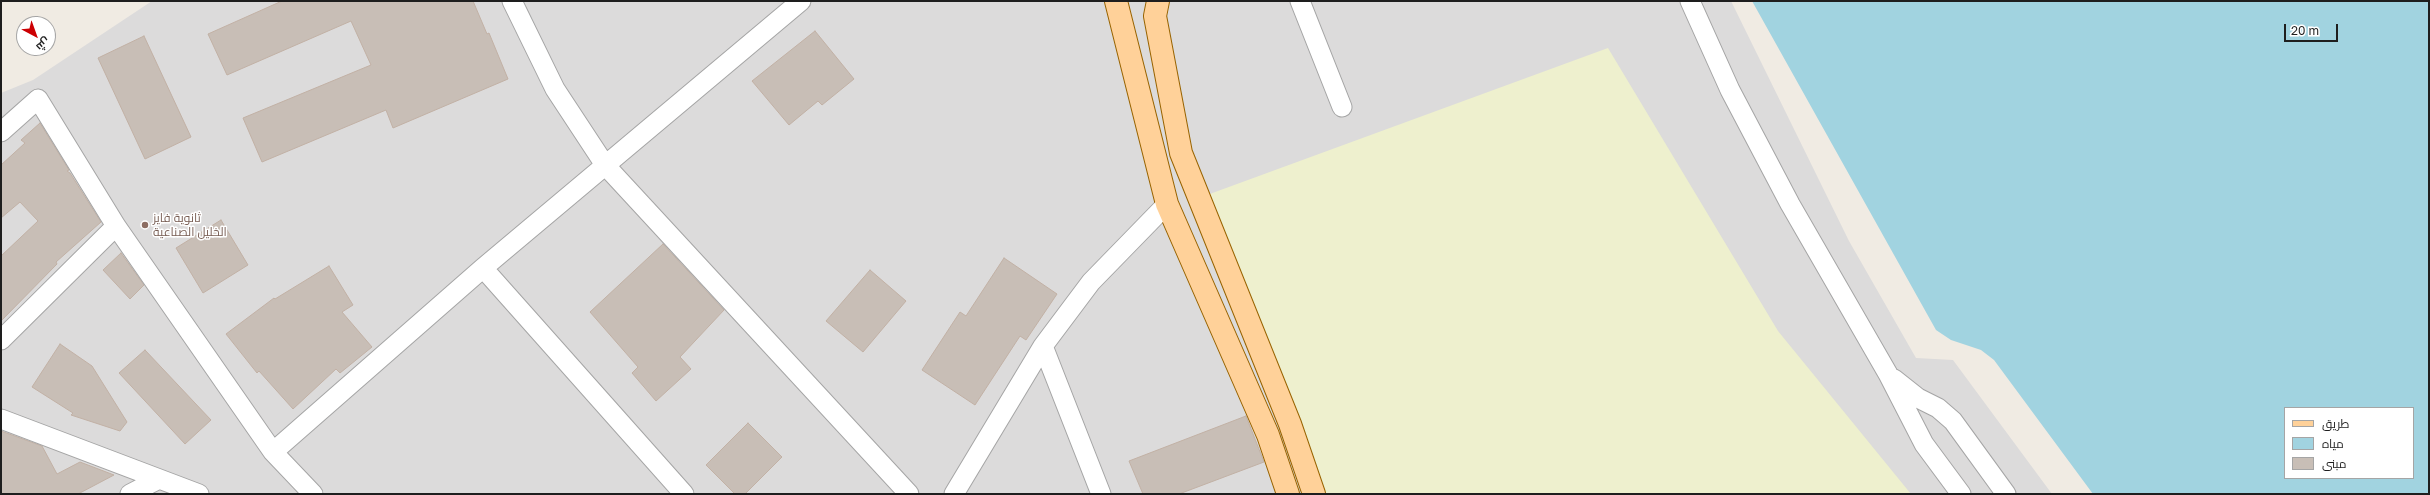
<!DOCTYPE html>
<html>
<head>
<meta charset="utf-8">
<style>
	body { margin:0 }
	#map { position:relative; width:2430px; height:495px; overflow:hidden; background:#f0ebe3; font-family:"Golos Text",Cairo,sans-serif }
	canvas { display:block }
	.frame { position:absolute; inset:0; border:2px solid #1e1e1e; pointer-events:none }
	.legend { position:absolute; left:2284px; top:407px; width:130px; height:72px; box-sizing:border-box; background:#fff; border:1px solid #a5a5a5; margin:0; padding:5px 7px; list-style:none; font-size:12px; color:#1e1e1e }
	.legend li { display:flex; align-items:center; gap:8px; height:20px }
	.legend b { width:20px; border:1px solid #a5a5a5 }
	.north { position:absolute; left:16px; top:16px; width:40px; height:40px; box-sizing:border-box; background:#fff; border:1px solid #a5a5a5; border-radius:50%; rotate:139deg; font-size:11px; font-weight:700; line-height:16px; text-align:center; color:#1e1e1e }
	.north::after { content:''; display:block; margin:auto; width:14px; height:18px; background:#cc0003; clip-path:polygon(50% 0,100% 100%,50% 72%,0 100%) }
	.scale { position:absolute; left:2284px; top:24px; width:54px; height:18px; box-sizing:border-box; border:2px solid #1e1e1e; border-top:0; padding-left:5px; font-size:12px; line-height:14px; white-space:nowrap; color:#1e1e1e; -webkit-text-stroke:3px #fff; paint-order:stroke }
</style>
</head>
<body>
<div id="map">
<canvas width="2430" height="495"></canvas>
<div class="frame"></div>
<ul class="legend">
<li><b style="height:5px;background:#ffd199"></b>طريق</li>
<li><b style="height:11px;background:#a1d3e0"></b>مياه</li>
<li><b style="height:11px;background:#c8beb6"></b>مبنى</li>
</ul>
<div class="north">ش</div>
<div class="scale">20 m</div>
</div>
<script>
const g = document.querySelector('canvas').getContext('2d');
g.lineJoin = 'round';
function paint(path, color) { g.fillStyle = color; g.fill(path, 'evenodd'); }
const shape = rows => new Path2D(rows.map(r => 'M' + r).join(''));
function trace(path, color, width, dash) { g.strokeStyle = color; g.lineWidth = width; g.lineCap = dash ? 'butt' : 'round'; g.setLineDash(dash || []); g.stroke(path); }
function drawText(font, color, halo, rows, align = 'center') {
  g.font = font + ' "Golos Text",Cairo,sans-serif'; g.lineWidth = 3; g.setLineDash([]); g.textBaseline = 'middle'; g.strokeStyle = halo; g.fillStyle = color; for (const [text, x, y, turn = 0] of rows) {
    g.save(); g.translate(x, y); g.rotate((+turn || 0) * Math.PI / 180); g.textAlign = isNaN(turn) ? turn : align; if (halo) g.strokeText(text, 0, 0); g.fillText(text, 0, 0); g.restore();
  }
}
paint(shape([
	[152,1,1731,1,1849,241,1916,358,1953,360,2052,494,1,494,1,93,33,80]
]), '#dcdbdb');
paint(shape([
	[1608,48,1778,331,1911,494,1321,494,1207,195]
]), '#eef0ce');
paint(shape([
	[1752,1,2429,1,2429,494,2093,494,1994,360,1981,350,1951,340,1936,330],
	[2285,408,2413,408,2413,478,2285,478]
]), '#a1d3e0');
const building = shape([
	[282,1,473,1,487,34,489,33,508,79,393,128,386,110,262,162,243,118,371,65,351,21,227,75,208,34,282,1],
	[815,31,854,79,822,105,818,101,789,125,752,81,815,31],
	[144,36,191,137,145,159,98,58,144,36],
	[40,123,69,170,67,171,70,173,101,222,56,262,57,264,1,321,1,256,38,221,20,202,1,218,1,165,25,143,21,140,40,123],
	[221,220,248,265,203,293,176,248,221,220],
	[663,244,724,310,680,357,691,369,656,401,632,373,638,367,590,312,663,244],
	[121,253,144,285,130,299,103,270,121,253],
	[1004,258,1057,294,1026,340,1020,336,975,405,922,370,960,312,966,316,1004,258],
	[329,266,353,305,342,312,372,347,340,373,336,369,293,409,259,371,257,373,226,334,274,298,275,299,329,266],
	[870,270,906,301,863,352,826,321,870,270],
	[60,344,92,366,127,422,120,431,71,415,73,413,32,387,60,344],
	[145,350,211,420,185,444,119,373,145,350],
	[1246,416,1264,462,1179,494,1143,494,1129,461,1246,416],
	[748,423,782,457,745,494,735,494,706,465,748,423],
	[1,431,42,446,57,474,80,462,114,475,78,494,1,494,1,431]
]);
paint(building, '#c8beb6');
trace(building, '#c2b1a5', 1);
const minor = shape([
	[512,1,555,89,605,165,909,494],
	[1300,1,1342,107],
	[1690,1,1730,90,1790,204,1888,374,1924,444,1961,494],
	[1,132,38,99,116,226,273,452,313,494],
	[483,268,684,494],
	[1,340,116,226],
	[1043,346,1101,494],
	[1894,379,1918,398,1938,408,1953,421,2006,494],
	[1,419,199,494],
	[273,452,483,268,801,1],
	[130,494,159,479],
	[954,494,1043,346,1091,282,1167,204]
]);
const major = shape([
	[1116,1,1167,204,1268,435,1288,494],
	[1158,1,1155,16,1181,153,1290,424,1314,494]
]);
trace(minor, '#a5a5a5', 21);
trace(major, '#986300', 24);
trace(minor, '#fff', 19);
trace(major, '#ffd199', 22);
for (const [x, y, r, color] of [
	[145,225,4,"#8d6e63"]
]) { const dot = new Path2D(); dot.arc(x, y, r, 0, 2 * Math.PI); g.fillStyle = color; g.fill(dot); trace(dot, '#fff', 1.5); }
drawText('12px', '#785e54', '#fff', [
	["ثانوية فايز",153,218],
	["الخليل الصناعية",153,232]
], 'left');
</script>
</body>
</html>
